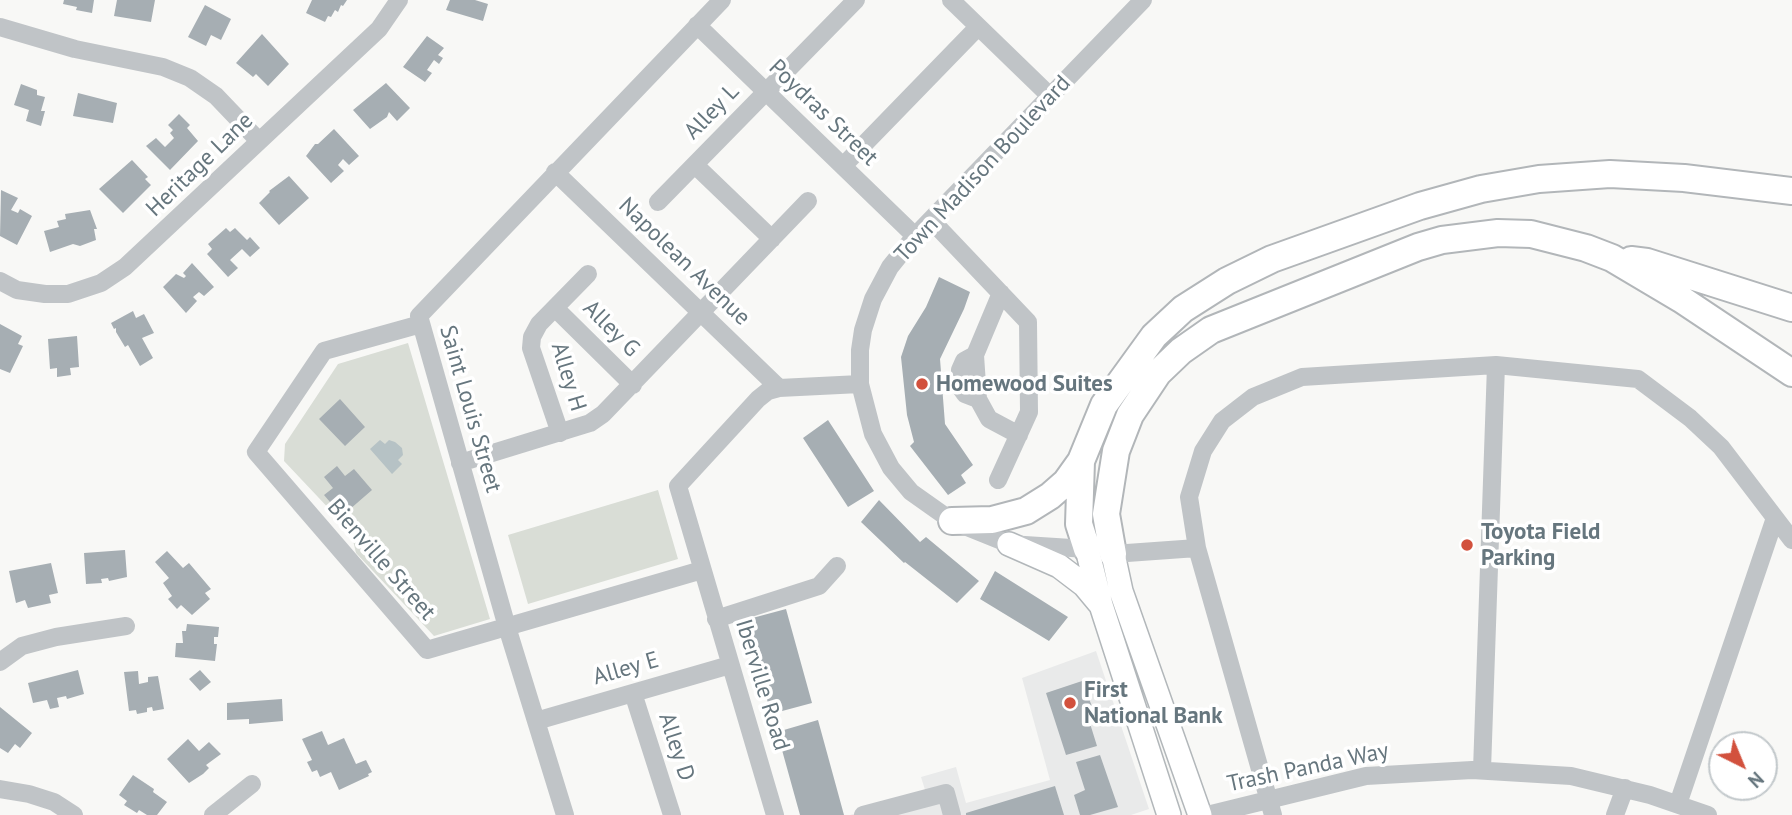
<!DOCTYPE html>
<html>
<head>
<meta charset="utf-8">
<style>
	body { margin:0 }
	#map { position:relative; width:1792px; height:815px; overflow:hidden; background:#f8f8f6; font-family:"PT Sans",sans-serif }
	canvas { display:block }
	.north { position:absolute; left:1708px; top:731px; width:70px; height:70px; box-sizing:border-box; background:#fff; border:2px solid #c2c8cb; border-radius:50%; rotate:137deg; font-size:19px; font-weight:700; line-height:28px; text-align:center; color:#66767e }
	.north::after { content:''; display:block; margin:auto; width:24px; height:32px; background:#d2513d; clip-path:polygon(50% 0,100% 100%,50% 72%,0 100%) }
</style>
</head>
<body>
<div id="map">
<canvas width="1792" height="815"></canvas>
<div class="north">N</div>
</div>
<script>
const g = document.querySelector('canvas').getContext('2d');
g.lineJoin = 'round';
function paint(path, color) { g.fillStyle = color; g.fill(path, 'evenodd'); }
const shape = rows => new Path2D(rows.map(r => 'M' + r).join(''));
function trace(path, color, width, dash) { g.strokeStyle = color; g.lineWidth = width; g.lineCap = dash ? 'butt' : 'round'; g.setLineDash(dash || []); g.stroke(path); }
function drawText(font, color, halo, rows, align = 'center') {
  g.font = font + ' "PT Sans",sans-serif'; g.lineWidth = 7; g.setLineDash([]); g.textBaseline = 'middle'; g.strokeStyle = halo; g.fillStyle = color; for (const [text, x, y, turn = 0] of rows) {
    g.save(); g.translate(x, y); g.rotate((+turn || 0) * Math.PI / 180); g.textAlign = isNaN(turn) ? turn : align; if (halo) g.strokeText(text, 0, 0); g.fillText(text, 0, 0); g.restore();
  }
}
paint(shape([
	[1096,651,1149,809,1131,815,850,815,926,793,921,777,956,767,966,803,1050,780,1022,678]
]), '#e9eaea');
paint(shape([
	[408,343,490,619,434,636,356,553,351,532,284,461,285,444,338,364],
	[658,490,678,559,528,604,508,535]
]), '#d9ddd6');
paint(shape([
	[380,440,385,444,389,440,395,442,402,448,403,455,398,460,402,464,392,474,370,449]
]), '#b6c2c5');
paint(shape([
	[64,0,94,0,92,13,76,10,77,7,63,4],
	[117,0,155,0,151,22,114,16],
	[312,0,347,0,343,6,341,5,338,12,335,10,331,17,328,16,325,22,306,13],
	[450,0,475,0,488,4,483,21,446,10],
	[205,5,231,19,221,40,211,35,206,46,188,37],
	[262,34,289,64,268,86,256,74,253,77,236,63],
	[427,36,444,48,438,55,443,58,439,64,434,60,427,70,432,73,425,82,403,67],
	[386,83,410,108,397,121,389,112,387,117,370,129,353,110],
	[21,84,37,90,37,95,45,97,41,111,45,111,41,126,26,121,29,110,14,105],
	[78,93,117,103,113,123,73,116],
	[179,114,190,125,187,128,198,141,170,170,146,146,156,138,165,147,174,138,170,133,173,130,168,125],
	[334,129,359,156,349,165,343,159,338,165,344,171,331,183,306,156,315,144,318,144],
	[132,160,148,177,145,179,151,185,123,213,99,189],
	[289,176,309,198,279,225,259,203,270,192,269,191],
	[1,190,18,198,11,210,18,213,20,209,32,216,17,245,0,236],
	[90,210,97,229,94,229,96,240,80,246,73,244,50,252,44,231,59,227,57,221,66,219,65,214],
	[226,228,230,232,235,228,247,240,250,237,260,248,250,257,242,249,230,260,238,268,228,277,207,254,212,249,208,244],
	[192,263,214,287,204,296,199,292,193,297,197,301,186,313,163,287,176,274,184,278,186,276,183,273],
	[939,277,970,292,964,309,940,359,945,424,973,465,961,475,966,483,948,495,910,446,914,442,907,415,901,357,908,336,926,307],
	[133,311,136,318,144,314,154,333,142,338,153,358,140,366,128,345,125,347,116,332,116,328,114,329,111,323],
	[0,324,22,336,18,344,23,346,10,373,0,369],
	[77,336,79,367,70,368,71,375,57,377,57,368,50,369,48,339],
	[340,399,365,427,345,446,319,419],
	[828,420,874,491,848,507,803,438],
	[337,466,345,476,354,469,372,490,342,516,324,495,333,488,324,477],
	[879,500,920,542,926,537,979,581,957,603,905,562,904,563,861,522],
	[125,550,127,577,109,581,108,578,101,579,102,583,86,584,84,553],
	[167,551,183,568,189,563,211,589,205,593,210,599,192,615,181,605,177,609,168,599,172,596,163,583,169,578,155,562],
	[51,563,58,593,49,595,51,603,28,608,25,600,16,603,9,571],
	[995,571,1068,617,1049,641,980,599],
	[786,609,812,703,771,714,745,620],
	[187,624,219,627,218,637,214,637,214,644,217,644,215,661,175,657,176,643,183,643,182,631,186,631],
	[78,670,84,694,67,699,66,696,57,698,59,707,50,709,47,700,33,703,28,683],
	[200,670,211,682,200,691,189,679],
	[138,671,139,684,148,682,148,677,158,676,164,709,153,711,152,707,147,708,147,712,137,714,136,710,129,711,124,672],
	[1082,681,1095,714,1088,717,1097,746,1066,755,1046,693],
	[282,699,283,721,249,724,249,719,227,720,227,703],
	[0,707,32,733,20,748,15,744,8,753,0,748],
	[818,720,844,815,800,815,777,732],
	[322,731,328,745,344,738,356,764,366,760,372,772,368,774,369,776,339,790,331,772,320,777,317,770,312,772,307,762,312,760,302,739],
	[188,739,199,751,209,742,221,754,206,765,209,768,203,774,189,783,167,759],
	[1100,755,1118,807,1090,815,1080,815,1074,795,1085,790,1076,762],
	[133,775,154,789,153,792,167,802,157,815,147,815,139,810,137,813,124,805,127,801,119,795],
	[1055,786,1064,815,966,815,966,813]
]), '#a6aeb3');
const major = shape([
	[1009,544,1059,566,1084,585,1099,603],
	[1087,549,1101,605,1169,815],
	[1113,554,1121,591,1200,815]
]);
const highway = shape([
	[1631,260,1647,262,1792,308],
	[952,521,992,520,1026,511,1050,496,1066,482,1081,461],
	[1087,549,1079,524,1081,461,1104,405,1154,336,1183,309,1227,281,1272,259,1420,206,1481,189,1539,179,1610,174,1684,178,1792,191],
	[1113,554,1106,514,1116,451,1130,415,1158,373,1181,351,1211,330,1418,247,1442,240,1498,233,1531,234,1586,248,1612,258,1681,299,1792,373]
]);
trace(major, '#b2b7ba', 26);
trace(highway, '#b2b6b9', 30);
trace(shape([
	[951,0,1050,96],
	[1143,0,915,236,890,267,873,299,863,330,860,350,860,384,873,434,891,468,911,492,952,521,1009,544,1087,549,1113,554,1197,548],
	[697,25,915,236],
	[0,27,75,49,163,67,190,78,216,96,259,141],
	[695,165,772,239],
	[843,166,978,27],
	[555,172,779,388],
	[658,202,856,0],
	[931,220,1028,322,1029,412,998,480],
	[0,281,17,290,45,294,68,294,101,283,125,267,379,29,399,0],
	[1001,293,975,355,978,399,989,419,1019,435],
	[555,308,633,385],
	[421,324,324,351,256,452,427,650,702,570],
	[960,370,964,361,975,355],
	[960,387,965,394,978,399],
	[560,433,531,348,532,337,539,324,588,274],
	[460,463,590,423,603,414,808,201],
	[716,619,819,586,837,566],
	[0,662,22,646,56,637,126,626],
	[633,693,672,815],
	[536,721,730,665],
	[1482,770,1496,365],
	[0,789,29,794,54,802,74,815],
	[1678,804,1775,518],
	[213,815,252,784],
	[565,815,507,627,419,316,722,0],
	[775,815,678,486,758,399,768,391,779,388,860,384],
	[863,815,946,793,952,815],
	[1207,815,1366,776,1472,770,1571,776,1650,795,1708,815],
	[1273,815,1197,548,1189,497,1203,451,1222,421,1253,397,1302,377,1496,365,1638,379,1690,418,1721,447,1792,540],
	[1615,815,1625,788]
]), '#c0c4c7', 18);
trace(major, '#fff', 23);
trace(highway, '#fff', 26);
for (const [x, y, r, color] of [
	[922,384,7,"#d2513d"],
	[1467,545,7,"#d2513d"],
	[1070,703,7,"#d2513d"]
]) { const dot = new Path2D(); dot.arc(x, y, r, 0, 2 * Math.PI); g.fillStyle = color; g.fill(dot); trace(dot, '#fff', 2.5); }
drawText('23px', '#66767e', '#fff', [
	["Alley L",712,112,-46],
	["Poydras Street",823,113,44],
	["Heritage Lane",200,165,-44],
	["Town Madison Boulevard",983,169,-47],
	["Napolean Avenue",684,262,44],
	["Alley G",611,329,45],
	["Alley H",568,377,73],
	["Saint Louis Street",470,409,74],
	["Bienville Street",381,560,49],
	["Alley E",626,669,-16],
	["Iberville Road",762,685,73],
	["Alley D",676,747,72],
	["Trash Panda Way",1308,768,-12]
]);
drawText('bold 23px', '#66767e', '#fff', [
	["Homewood Suites",936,384],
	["Toyota Field",1481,532],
	["Parking",1481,558],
	["First",1084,690],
	["National Bank",1084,716]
], 'left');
</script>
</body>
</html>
